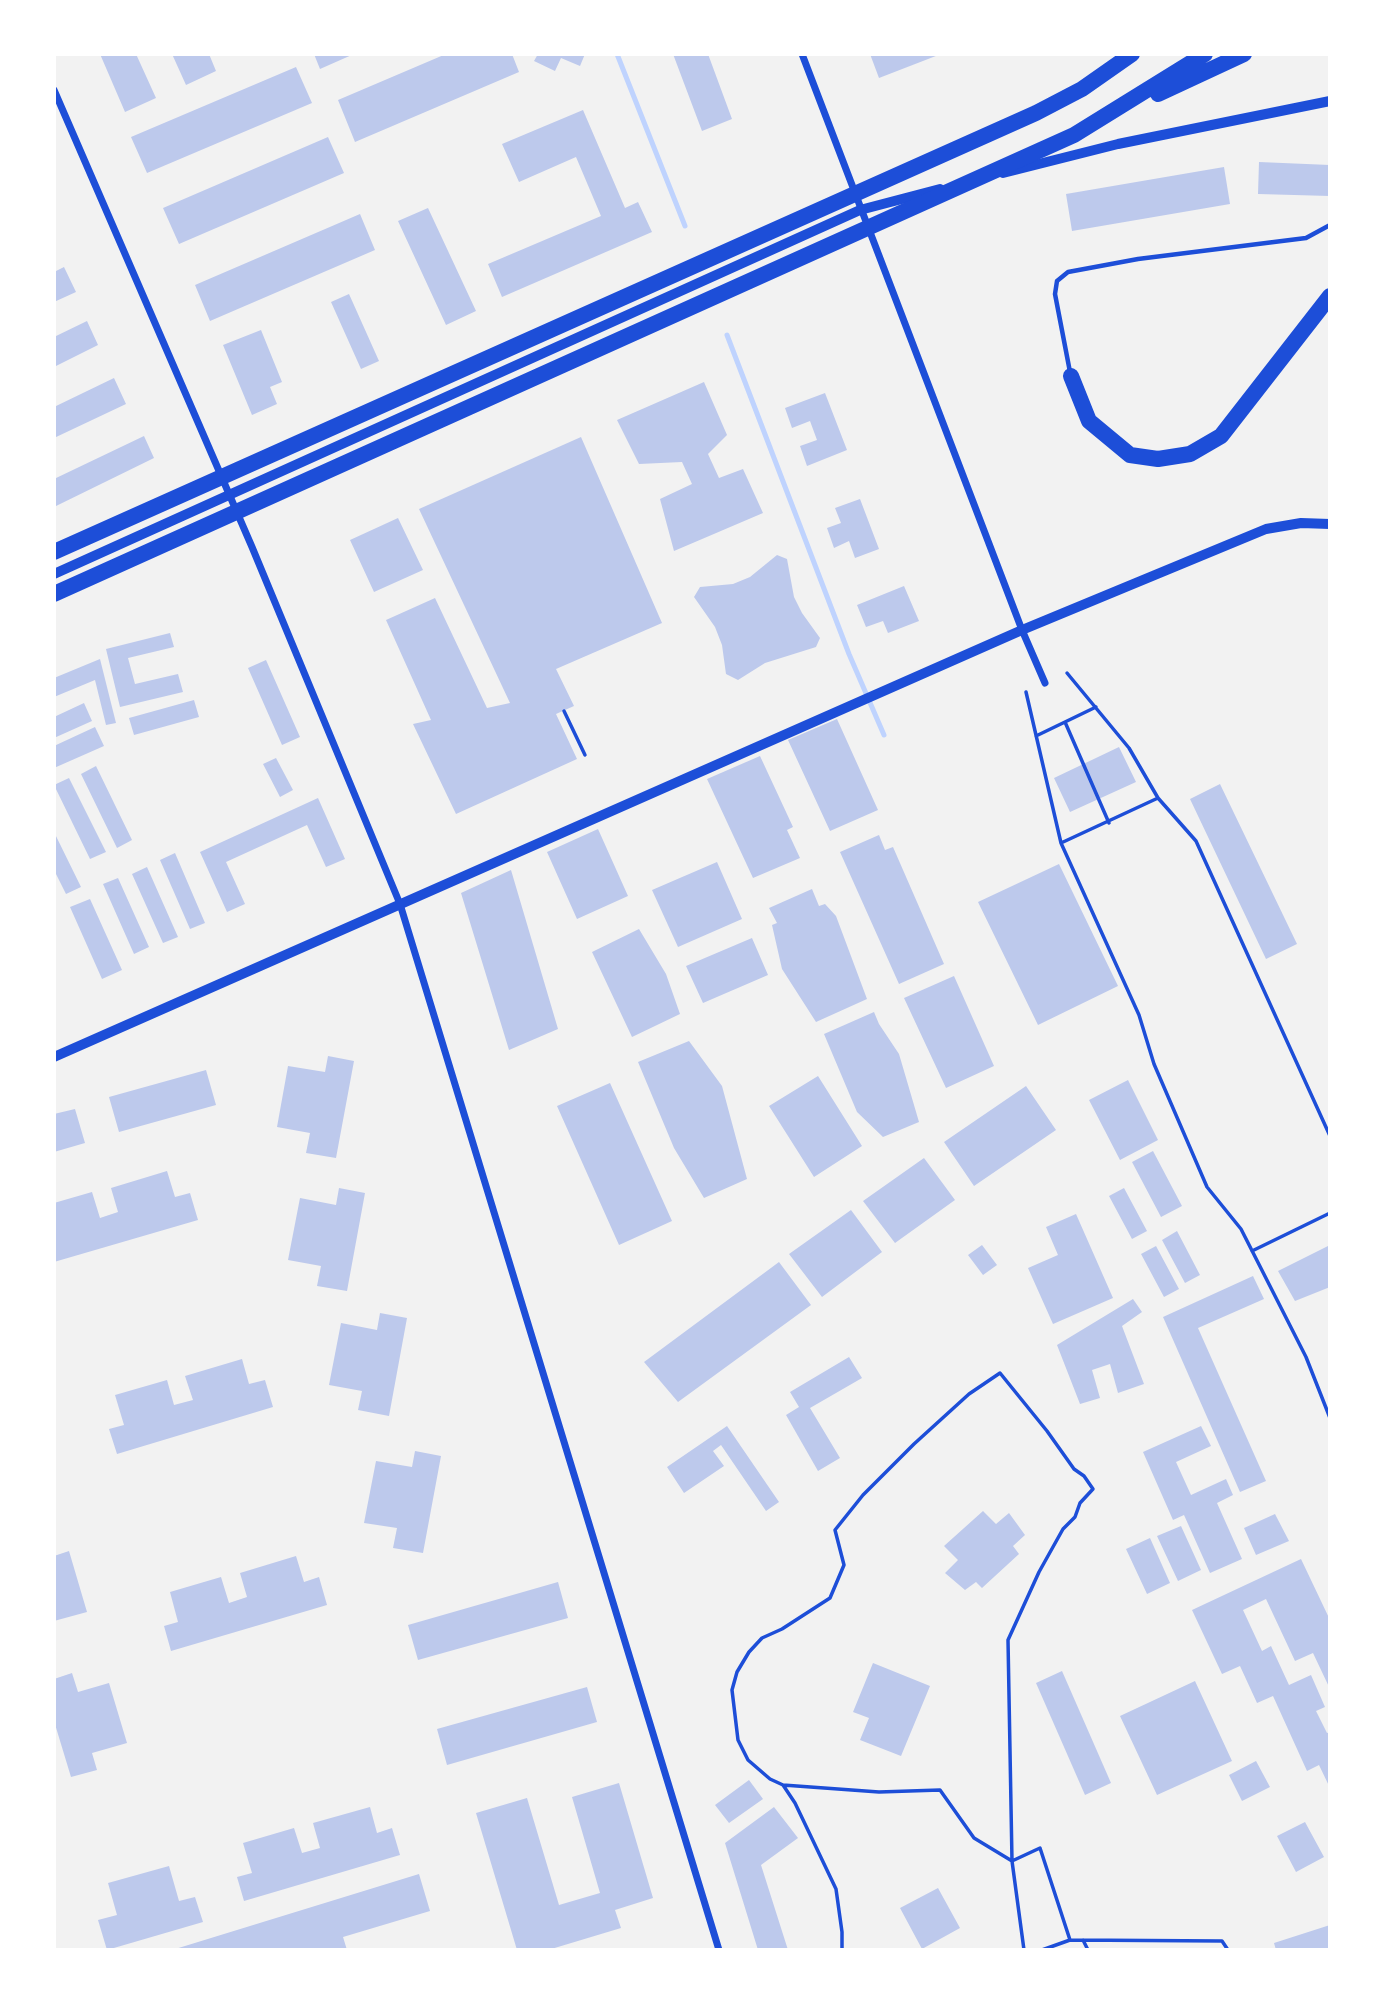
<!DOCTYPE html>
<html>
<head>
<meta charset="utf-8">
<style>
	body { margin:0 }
	#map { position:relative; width:1384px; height:2004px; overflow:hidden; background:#f2f2f2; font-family:"Open Sans",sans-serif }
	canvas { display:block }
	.frame { position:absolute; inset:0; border:56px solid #fff; pointer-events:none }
</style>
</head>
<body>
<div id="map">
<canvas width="1384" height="2004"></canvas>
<div class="frame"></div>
</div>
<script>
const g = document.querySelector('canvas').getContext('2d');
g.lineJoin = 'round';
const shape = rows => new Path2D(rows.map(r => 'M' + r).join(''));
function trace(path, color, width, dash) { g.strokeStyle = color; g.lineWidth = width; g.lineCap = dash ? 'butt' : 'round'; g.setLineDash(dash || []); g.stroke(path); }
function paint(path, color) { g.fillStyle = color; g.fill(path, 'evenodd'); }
trace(shape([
	[617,54,685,226],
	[727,335,849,654,884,735]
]), '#bfd3fe', 5);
paint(shape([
	[100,54,136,54,156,98,125,112],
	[172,54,209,54,216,71,186,85],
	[314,54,354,54,320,69],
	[446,54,512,54,519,72,355,142,338,100],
	[538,54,585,54,580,66,561,58,555,71,534,61],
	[673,54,708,54,732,119,702,131],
	[870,54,941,54,879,78],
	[296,67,312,103,147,173,131,137],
	[583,110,625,208,638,202,652,232,502,297,488,264,601,216,576,157,519,182,502,144],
	[328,137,344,173,179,244,163,208],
	[1259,162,1330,165,1330,196,1258,194],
	[1224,167,1230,204,1072,231,1066,194],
	[428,208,476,311,446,325,398,221],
	[360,214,375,250,210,321,195,285],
	[64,267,76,292,54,302,54,272],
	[349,294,379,361,361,369,331,302],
	[87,321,98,345,54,367,54,337],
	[261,330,282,382,270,387,277,404,252,415,223,345],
	[114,378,126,404,54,438,54,407],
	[704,382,727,435,708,454,719,478,743,469,763,513,674,551,660,499,692,484,682,462,639,464,617,420],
	[825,393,847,450,807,466,800,446,817,440,810,421,792,428,785,408],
	[144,436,154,458,54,507,54,479],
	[581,437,662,623,556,669,574,706,556,714,577,759,456,814,413,724,431,720,386,620,435,598,487,708,510,703,419,509],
	[860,499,879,549,855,558,849,541,834,548,827,528,841,523,835,508],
	[398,518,423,570,374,592,350,540],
	[777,555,787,559,794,597,802,613,820,638,816,647,765,663,738,680,726,674,722,645,715,627,694,597,700,587,733,584,750,577],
	[904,586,919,621,888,633,883,621,866,627,857,605],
	[170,633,174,647,128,658,135,684,178,674,183,692,120,707,106,649],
	[100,659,116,723,106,725,95,680,54,697,54,678],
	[266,660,300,737,282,745,248,668],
	[194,700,199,717,134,735,129,718],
	[84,703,92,721,54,738,54,717],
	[837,719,878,810,830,831,788,740],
	[95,727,104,746,54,768,54,746],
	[1119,747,1136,782,1070,812,1054,778],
	[760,756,793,827,787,830,800,858,753,878,707,779],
	[276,758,293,790,280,797,263,764],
	[96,766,132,840,117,848,81,774],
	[69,778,106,852,90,859,54,785],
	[1220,784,1297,944,1266,959,1190,799],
	[318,798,345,859,326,867,307,825,226,862,245,904,227,912,200,852],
	[598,829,628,896,577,919,547,852],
	[54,832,81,887,66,894,54,870],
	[879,835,885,850,893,847,944,964,899,984,840,852],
	[175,853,205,923,190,929,160,860],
	[717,862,742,919,678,947,652,890],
	[1059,864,1118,986,1038,1025,978,902],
	[147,867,178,937,163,943,132,874],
	[511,870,558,1029,509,1050,461,893],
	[118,878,149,947,134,954,103,884],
	[812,889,819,906,825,904,836,916,867,999,816,1022,782,969,772,925,777,923,769,908],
	[90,899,122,970,102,979,70,907],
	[639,929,666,974,680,1014,632,1037,592,952],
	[752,938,768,975,703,1003,686,966],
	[954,976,994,1066,946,1088,904,998],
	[874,1012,879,1024,899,1054,919,1122,883,1137,857,1112,824,1034],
	[689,1041,722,1086,747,1179,704,1198,674,1148,638,1062],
	[328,1056,354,1061,336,1158,306,1153,310,1133,277,1127,288,1066,325,1072],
	[206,1070,216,1105,119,1132,109,1097],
	[818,1076,862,1146,814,1177,769,1106],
	[1128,1080,1158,1140,1120,1160,1089,1100],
	[610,1083,672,1221,619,1245,557,1106],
	[1026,1086,1056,1130,974,1186,944,1142],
	[75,1109,85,1143,54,1152,54,1114],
	[1153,1151,1182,1206,1161,1217,1132,1162],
	[924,1158,955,1200,895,1243,863,1201],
	[167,1171,175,1197,190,1193,198,1220,54,1262,54,1203,92,1192,100,1218,118,1212,111,1188],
	[339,1188,365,1193,347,1291,317,1286,321,1266,288,1260,300,1198,336,1205],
	[1124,1188,1147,1231,1132,1239,1109,1196],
	[851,1210,882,1252,822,1297,789,1254],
	[1076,1214,1113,1298,1053,1324,1028,1268,1058,1255,1046,1227],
	[1177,1231,1200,1275,1185,1283,1162,1240],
	[982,1245,997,1265,983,1275,968,1255],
	[1330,1245,1330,1287,1295,1301,1278,1271],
	[1156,1246,1179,1289,1164,1297,1141,1254],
	[779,1262,811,1305,678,1402,644,1362],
	[1253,1276,1264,1299,1198,1328,1266,1481,1240,1492,1163,1317],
	[1133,1299,1142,1312,1122,1326,1144,1384,1118,1393,1110,1364,1092,1370,1100,1398,1080,1404,1057,1345],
	[380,1313,407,1318,389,1416,358,1410,362,1391,329,1385,341,1323,377,1330],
	[849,1357,862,1378,810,1408,840,1458,818,1471,786,1415,799,1407,790,1392],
	[242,1359,249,1384,265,1380,273,1407,117,1454,109,1429,124,1425,115,1395,167,1380,174,1405,193,1400,185,1376],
	[727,1426,779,1502,766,1511,721,1445,713,1451,724,1466,684,1493,667,1467],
	[1201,1426,1211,1446,1176,1462,1191,1495,1226,1479,1233,1495,1217,1503,1242,1559,1210,1573,1184,1515,1173,1520,1143,1452],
	[415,1451,441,1456,423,1553,393,1548,397,1528,364,1523,376,1461,412,1467],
	[983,1511,996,1524,1009,1513,1025,1535,1013,1546,1019,1554,982,1588,976,1582,965,1590,945,1573,958,1560,944,1546],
	[1275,1514,1289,1541,1256,1555,1244,1528],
	[1181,1526,1201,1570,1178,1581,1157,1536],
	[1150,1538,1170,1583,1147,1594,1126,1549],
	[69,1551,87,1612,54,1621,54,1556],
	[296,1556,304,1582,319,1577,327,1605,171,1651,164,1626,178,1622,170,1592,221,1577,229,1603,247,1597,240,1573],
	[1301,1559,1330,1620,1330,1689,1313,1653,1295,1661,1266,1599,1243,1610,1262,1651,1271,1646,1289,1685,1311,1675,1325,1707,1316,1711,1327,1733,1330,1732,1330,1788,1319,1765,1307,1771,1273,1696,1257,1703,1240,1666,1222,1674,1192,1610],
	[558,1582,568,1618,418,1660,408,1625],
	[873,1663,930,1686,901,1756,860,1740,869,1718,853,1712],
	[1062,1671,1111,1783,1085,1795,1036,1683],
	[72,1673,78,1692,109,1683,127,1743,92,1753,97,1770,71,1777,54,1721,54,1679],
	[1195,1681,1232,1761,1157,1795,1120,1716],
	[587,1687,597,1722,447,1765,437,1729],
	[1256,1761,1270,1787,1242,1801,1229,1775],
	[749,1780,763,1799,729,1823,715,1805],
	[619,1783,653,1898,615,1910,621,1928,548,1950,517,1950,476,1813,527,1798,559,1905,600,1893,572,1797],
	[370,1807,377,1833,392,1828,400,1855,244,1901,237,1877,252,1873,243,1843,294,1828,302,1853,320,1848,313,1823],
	[774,1807,798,1838,761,1865,788,1950,758,1950,725,1843],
	[1305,1822,1324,1857,1296,1872,1277,1836],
	[169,1866,179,1901,195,1897,203,1922,107,1950,98,1920,117,1915,108,1883],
	[419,1874,430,1911,343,1937,347,1950,172,1950],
	[938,1888,960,1928,922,1949,900,1908],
	[1330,1925,1330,1950,1276,1950,1274,1943]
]), '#bdc9ec');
trace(shape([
	[1067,673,1129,748,1158,798,1061,843,1139,1015,1154,1064,1207,1187,1241,1229,1306,1357,1330,1418],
	[1026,692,1061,843],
	[564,711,585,755],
	[1065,722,1109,823],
	[1036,736,1096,707],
	[1158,798,1196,841,1330,1136],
	[1252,1251,1330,1213],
	[783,1785,879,1792,940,1790,974,1838,1012,1861,1040,1848,1070,1940,1222,1941,1228,1950],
	[1083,1940,1088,1950],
	[842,1950,842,1932,836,1889,795,1803,783,1785,770,1779,748,1760,738,1740,732,1690,737,1672,749,1652,762,1638,782,1629,830,1598,844,1565,835,1530,863,1495,914,1444,969,1394,1000,1373,1047,1431,1074,1469,1084,1476,1093,1489,1080,1503,1075,1517,1063,1529,1039,1572,1008,1640,1012,1861,1024,1950],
	[1042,1950,1070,1940]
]), '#1d4ed8', 3.5);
trace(shape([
	[1070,372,1055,294,1057,281,1068,272,1138,259,1306,238,1330,225]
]), '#1d4ed8', 4.5);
trace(shape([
	[802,54,1022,630,1045,683],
	[54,90,252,547,400,904,719,1950]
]), '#1d4ed8', 7);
trace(shape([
	[1003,173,1118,144,1330,101],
	[54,574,860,210,940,189],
	[54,1057,1022,630,1266,529,1301,523,1330,524]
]), '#1d4ed8', 10);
trace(shape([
	[1158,94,1244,54],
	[1071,376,1089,421,1130,455,1158,459,1190,454,1221,436,1330,296],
	[54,552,1036,113,1082,89,1132,54],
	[54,594,1074,135,1205,54]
]), '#1d4ed8', 16);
</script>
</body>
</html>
